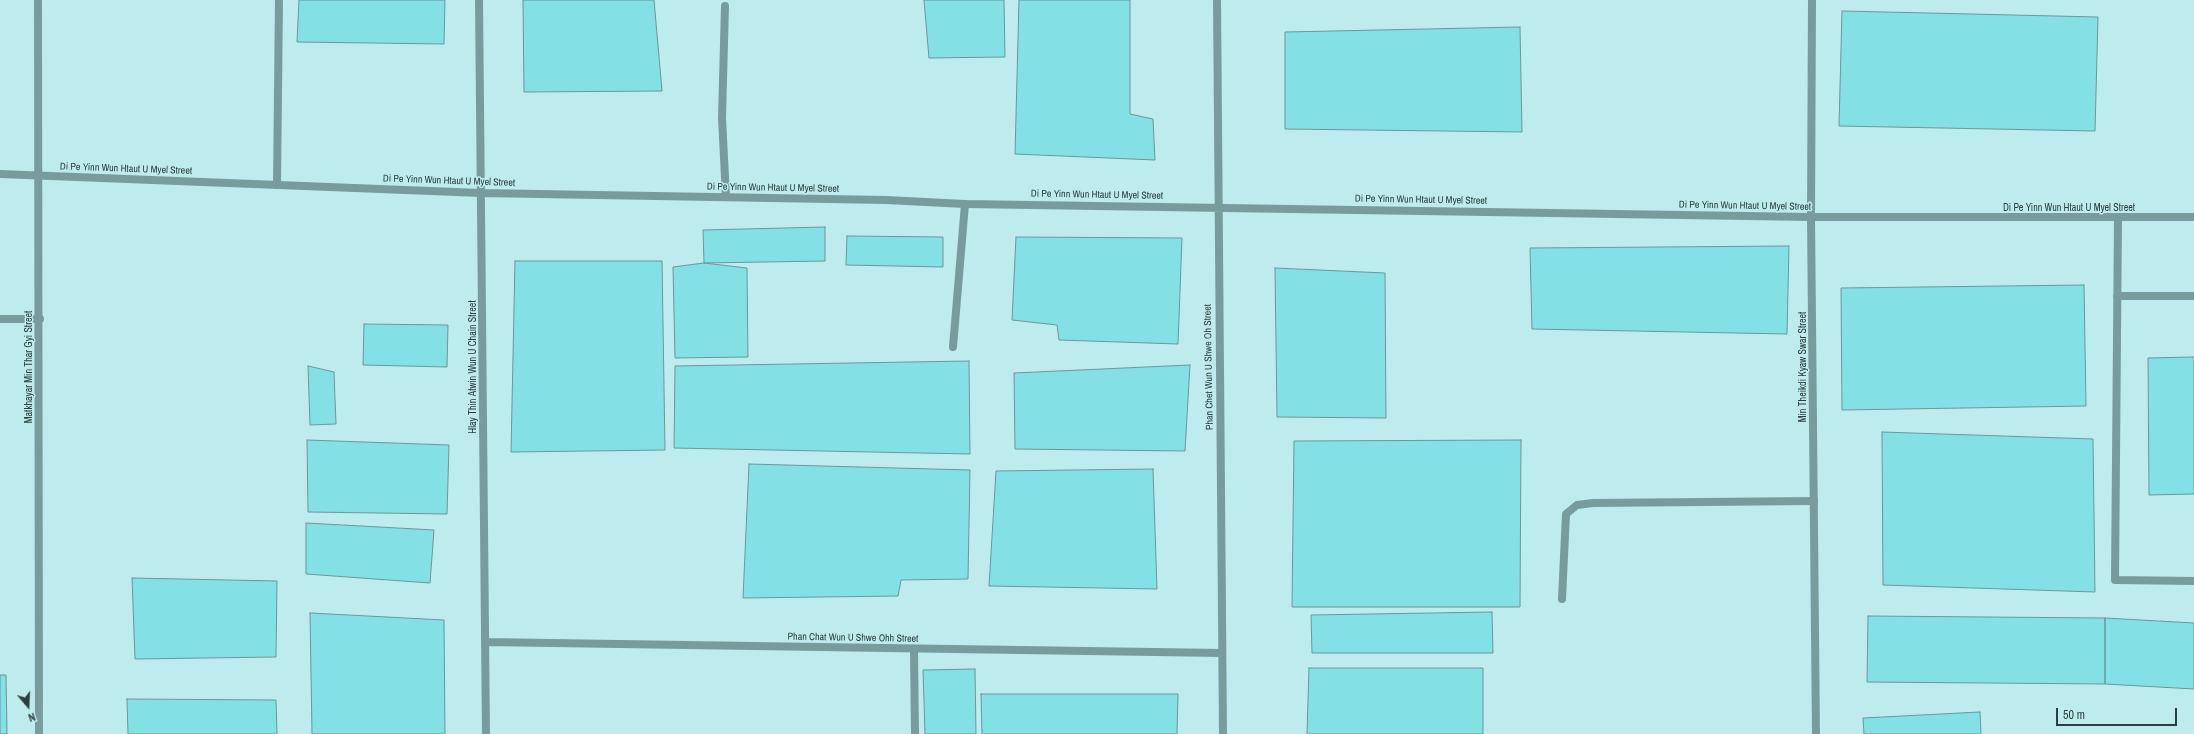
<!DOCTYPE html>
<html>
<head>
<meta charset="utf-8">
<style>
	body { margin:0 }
	#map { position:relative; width:2194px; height:734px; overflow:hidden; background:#beecee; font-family:"Archivo Narrow",sans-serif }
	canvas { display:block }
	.north { position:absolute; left:8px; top:686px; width:40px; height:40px; -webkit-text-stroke:3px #beecee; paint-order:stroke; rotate:161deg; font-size:11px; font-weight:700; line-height:16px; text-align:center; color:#2c3f40 }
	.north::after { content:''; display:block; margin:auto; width:14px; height:18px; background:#2c3f40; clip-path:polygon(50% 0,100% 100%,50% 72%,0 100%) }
	.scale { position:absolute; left:2056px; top:708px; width:121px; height:18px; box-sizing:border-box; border:2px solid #2c3f40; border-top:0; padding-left:5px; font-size:12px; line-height:14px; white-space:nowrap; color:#2c3f40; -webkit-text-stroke:3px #beecee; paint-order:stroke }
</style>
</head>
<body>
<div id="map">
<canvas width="2194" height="734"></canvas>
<div class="north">N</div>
<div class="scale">50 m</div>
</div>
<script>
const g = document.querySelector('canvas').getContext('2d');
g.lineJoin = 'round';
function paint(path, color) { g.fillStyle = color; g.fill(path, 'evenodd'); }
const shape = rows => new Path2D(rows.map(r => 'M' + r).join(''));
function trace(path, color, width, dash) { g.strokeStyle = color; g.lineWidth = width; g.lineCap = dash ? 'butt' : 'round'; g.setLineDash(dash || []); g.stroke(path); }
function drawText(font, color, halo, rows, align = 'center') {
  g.font = font + ' "Archivo Narrow",sans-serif'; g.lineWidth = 3; g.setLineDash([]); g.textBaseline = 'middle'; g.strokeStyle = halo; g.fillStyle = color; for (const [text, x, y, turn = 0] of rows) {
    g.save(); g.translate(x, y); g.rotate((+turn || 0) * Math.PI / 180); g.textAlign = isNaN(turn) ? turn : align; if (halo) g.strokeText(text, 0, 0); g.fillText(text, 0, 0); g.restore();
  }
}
const building = shape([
	[299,0,445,0,444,44,297,42,299,0],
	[523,0,654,0,662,91,524,92,523,0],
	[924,0,1004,0,1005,57,929,58,924,0],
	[1019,0,1130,0,1130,114,1153,119,1155,160,1015,154,1019,0],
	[1842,11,2098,17,2095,131,1839,126,1842,11],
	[1520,27,1522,132,1285,129,1285,32,1520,27],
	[825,227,825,261,704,263,703,230,825,227],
	[847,236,943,237,943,267,846,265,847,236],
	[1016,237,1182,238,1178,344,1059,340,1057,325,1012,320,1016,237],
	[1789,246,1787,334,1532,329,1530,248,1789,246],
	[515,261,662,261,665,450,511,452,515,261],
	[704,263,747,268,748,357,675,358,673,267,704,263],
	[1275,268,1385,273,1386,418,1277,417,1275,268],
	[2084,285,2086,406,1842,410,1841,288,2084,285],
	[364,324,448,325,447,367,363,365,364,324],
	[2194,357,2194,494,2149,495,2148,358,2194,357],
	[969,361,970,454,674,448,675,366,969,361],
	[1190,365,1185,451,1015,449,1014,373,1190,365],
	[308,366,334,372,336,424,310,425,308,366],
	[1882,432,2093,439,2095,592,1883,585,1882,432],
	[307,440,449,445,447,514,308,512,307,440],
	[1521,440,1520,607,1292,607,1294,441,1521,440],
	[749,464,970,470,968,579,901,580,898,596,743,598,749,464],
	[1153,469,1157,589,989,586,996,471,1153,469],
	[306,523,434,530,430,583,306,574,306,523],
	[132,578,277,581,276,657,135,659,132,578],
	[1492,612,1493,653,1312,653,1311,615,1492,612],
	[310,613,444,620,445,734,312,734,310,613],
	[1868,616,2105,618,2105,684,1867,682,1868,616],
	[2105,618,2194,623,2194,689,2105,684,2105,618],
	[1309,668,1483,668,1483,734,1307,734,1309,668],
	[975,669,976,734,925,734,923,670,975,669],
	[0,675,6,675,7,734,0,734,0,675],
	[981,694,1178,694,1177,734,982,734,981,694],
	[127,699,276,700,277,734,128,734,127,699],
	[1980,712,1981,734,1864,734,1863,718,1980,712]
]);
paint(building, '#83e0e4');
trace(building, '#6b9799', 1);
trace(shape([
	[725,6,722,118,726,197],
	[277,185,279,0],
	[2118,218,2115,580,2194,581],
	[2117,296,2194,296],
	[0,319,40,319],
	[953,347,965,204],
	[1562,599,1566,514,1577,505,1593,503,1814,501],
	[914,649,915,734]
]), '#789c9d', 8);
trace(shape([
	[38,0,39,734],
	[479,0,486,734],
	[1217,0,1223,734],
	[1812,0,1811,217,1816,734],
	[0,174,481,193,886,200,965,204,1811,217,2194,217],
	[485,642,1221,653]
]), '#789c9d', 8);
drawText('10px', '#2c3f40', '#beecee', [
	["Di Pe Yinn Wun Htaut U Myel Street",126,169,2],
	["Di Pe Yinn Wun Htaut U Myel Street",449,181,2],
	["Di Pe Yinn Wun Htaut U Myel Street",773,188,1],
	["Di Pe Yinn Wun Htaut U Myel Street",1097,195,1],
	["Di Pe Yinn Wun Htaut U Myel Street",1421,200,1],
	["Di Pe Yinn Wun Htaut U Myel Street",1745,206,1],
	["Di Pe Yinn Wun Htaut U Myel Street",2069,208],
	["Matkhayar Min Thar Gyi Street",29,367,-90],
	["Hlay Thin Atwin Wun U Chain Street",473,367,-90],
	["Phan Chet Wun U Shwe Oh Street",1209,367,-91],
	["Min Theikdi Kyaw Swar Street",1803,367,-90],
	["Phan Chat Wun U Shwe Ohh Street",853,638,1]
]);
</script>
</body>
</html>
